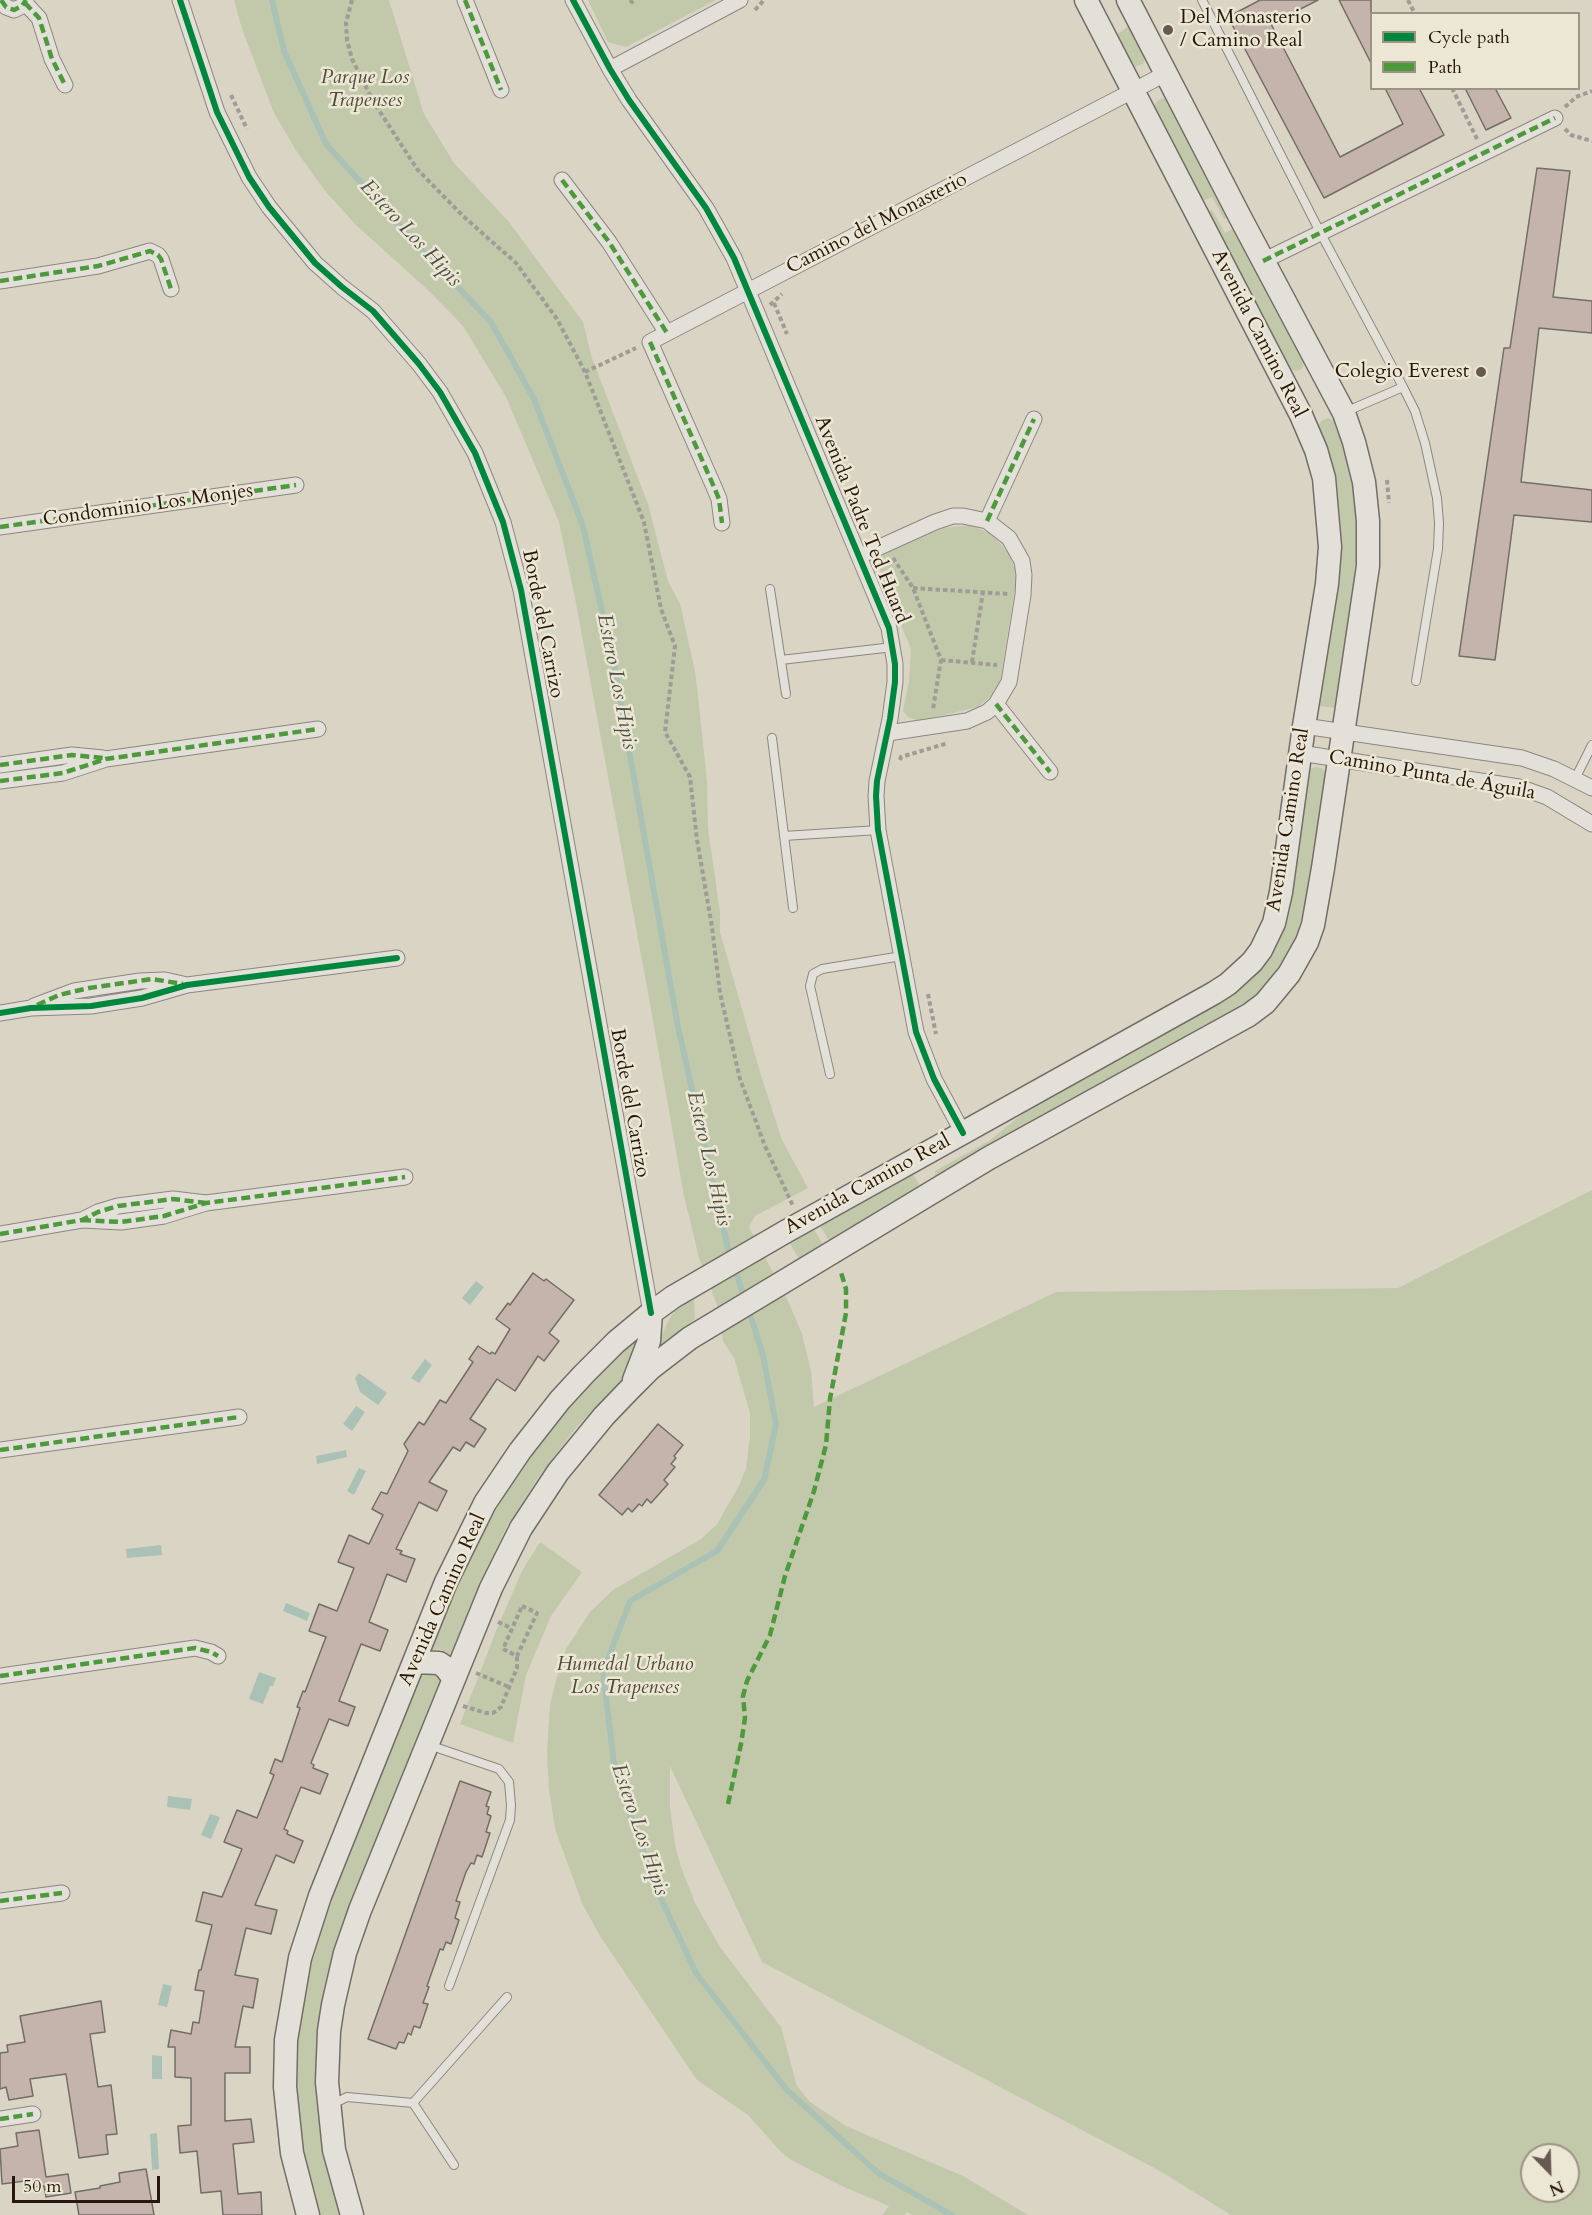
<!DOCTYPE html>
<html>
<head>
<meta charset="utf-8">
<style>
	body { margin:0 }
	#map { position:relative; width:1592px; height:2215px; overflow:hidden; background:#dad4c5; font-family:Cardo,serif }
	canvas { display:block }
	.legend { position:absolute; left:1370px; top:12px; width:210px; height:78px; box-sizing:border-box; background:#ece6d4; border:2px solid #9d9385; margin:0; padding:8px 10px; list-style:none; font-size:18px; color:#27170f }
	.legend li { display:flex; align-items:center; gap:12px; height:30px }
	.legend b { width:30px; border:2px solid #9d9385 }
	.north { position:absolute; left:1520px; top:2143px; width:60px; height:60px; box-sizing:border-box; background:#ece6d4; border:2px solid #9d9385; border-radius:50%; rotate:157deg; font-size:16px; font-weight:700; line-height:24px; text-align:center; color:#27170f }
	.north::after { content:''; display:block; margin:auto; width:21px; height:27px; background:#66594f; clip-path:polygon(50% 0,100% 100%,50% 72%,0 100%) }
	.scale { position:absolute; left:12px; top:2176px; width:148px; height:27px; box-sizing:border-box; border:3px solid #27170f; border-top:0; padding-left:8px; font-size:18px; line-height:21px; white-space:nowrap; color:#27170f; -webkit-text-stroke:4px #ece6d4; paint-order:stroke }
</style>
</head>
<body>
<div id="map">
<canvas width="1592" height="2215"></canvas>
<ul class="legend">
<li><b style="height:8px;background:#00873e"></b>Cycle path</li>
<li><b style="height:8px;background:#4e993c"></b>Path</li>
</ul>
<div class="north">N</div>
<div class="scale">50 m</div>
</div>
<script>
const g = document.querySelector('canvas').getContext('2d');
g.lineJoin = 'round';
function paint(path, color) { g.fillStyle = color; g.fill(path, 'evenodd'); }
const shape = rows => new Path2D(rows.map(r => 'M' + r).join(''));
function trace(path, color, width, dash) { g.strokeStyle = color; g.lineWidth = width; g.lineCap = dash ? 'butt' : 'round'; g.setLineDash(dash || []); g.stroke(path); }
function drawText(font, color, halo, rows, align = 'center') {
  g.font = font + ' Cardo,serif'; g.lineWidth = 5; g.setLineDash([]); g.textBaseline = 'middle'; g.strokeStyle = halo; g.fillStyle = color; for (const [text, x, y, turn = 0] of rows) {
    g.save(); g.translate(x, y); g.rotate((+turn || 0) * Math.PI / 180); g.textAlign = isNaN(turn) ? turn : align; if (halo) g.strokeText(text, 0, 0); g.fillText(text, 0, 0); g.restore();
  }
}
paint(shape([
	[234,0,389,0,424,114,454,163,509,222,583,322,592,358,648,504,668,581,680,604,695,671,699,705,707,782,708,828,720,912,720,932,760,1072,782,1140,808,1188,755,1216,749,1227,789,1303,802,1334,811,1371,814,1407,1056,1292,1398,1288,1592,1190,1592,2215,1231,2215,1160,2171,762,1962,670,1766,670,1807,675,1845,681,1867,695,1903,720,1947,781,2027,797,2086,810,2102,846,2126,963,2176,1028,2215,913,2215,907,2212,904,2215,882,2215,889,2206,844,2187,793,2161,782,2153,748,2115,697,2080,600,1936,582,1903,555,1829,549,1789,547,1752,550,1704,557,1677,566,1649,590,1612,613,1590,701,1539,717,1524,740,1484,746,1468,750,1437,750,1413,734,1358,723,1341,717,1305,699,1258,684,1196,651,1009,575,598,559,522,506,397,463,326,429,291,356,225,326,192,297,152,274,113,242,29],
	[1532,2155,1568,2155,1568,2191,1532,2191],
	[588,0,716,0,626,47,608,42],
	[1129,26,1146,57,1143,64,1135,67,1132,64,1116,35],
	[1163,98,1169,100,1229,217,1224,219,1212,197,1203,201,1154,108,1156,102],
	[1212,210,1225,233,1234,228,1304,363,1302,369,1296,371,1291,369,1208,211],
	[1328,418,1336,421,1349,465,1355,499,1357,534,1356,563,1335,708,1319,706,1337,596,1340,564,1341,528,1338,494,1328,456,1318,428,1321,421],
	[970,525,992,534,1009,554,1017,575,1000,682,991,696,978,707,919,721,908,717,903,711,909,681,911,649,882,579,879,564,884,554,943,528],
	[1316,767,1322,768,1326,772,1304,912,1293,945,1267,984,1247,1004,939,1178,935,1176,935,1171,989,1141,1031,1107,1127,1056,1234,994,1260,969,1277,943,1288,919,1310,769],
	[913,1174,920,1186,919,1190,829,1241,820,1225],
	[814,1229,823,1245,799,1259,789,1242],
	[694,1299,695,1319,659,1347,657,1346,668,1321,676,1309],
	[637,1341,631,1368,618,1385,575,1429,538,1478,507,1526,463,1625,450,1658,441,1649,432,1650,454,1594,485,1529,514,1479,551,1427,591,1383,628,1346],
	[540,1542,582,1572,551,1616,526,1675,513,1743,460,1724,496,1631,522,1571],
	[429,1671,439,1673,440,1682,336,1941,323,1996,317,2049,317,2097,321,2136,340,2215,319,2215,305,2160,299,2112,296,2064,299,2021,307,1976,320,1930,339,1879,421,1675]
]), '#c2c9ab');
paint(shape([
	[476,1281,484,1287,470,1305,462,1298],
	[425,1359,432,1365,419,1383,411,1378],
	[359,1373,387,1393,378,1405,360,1392,355,1378],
	[356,1406,365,1412,352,1431,343,1424],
	[346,1450,347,1457,317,1464,316,1456],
	[359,1468,366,1471,354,1495,347,1491],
	[161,1545,162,1555,127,1558,126,1549],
	[286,1603,310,1613,307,1621,283,1611],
	[259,1672,276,1678,273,1686,270,1686,263,1704,249,1699],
	[168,1796,192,1799,190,1810,167,1807],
	[210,1814,220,1817,211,1839,201,1835],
	[163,1984,172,1986,167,2007,158,2005],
	[152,2055,162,2056,162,2079,152,2079],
	[157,2133,159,2169,152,2170,150,2134]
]), '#aac2b6');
trace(shape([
	[272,0,284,51,326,144,413,240,491,322,534,399,583,526,614,665,678,1027,728,1249,745,1299],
	[748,1308,763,1355,776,1424,764,1480,717,1551,630,1601,603,1672,615,1772,656,1888,696,1973,786,2089,878,2173,952,2215]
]), '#aac2b6', 6);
const building = shape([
	[1260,0,1318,0,1271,24,1340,157,1403,124,1385,88,1419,88,1444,135,1324,198,1228,17,1260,0],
	[1339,0,1371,0,1371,63,1339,0],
	[1465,88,1495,88,1511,118,1486,130,1465,88],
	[1537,168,1570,171,1553,297,1592,301,1592,333,1539,328,1521,482,1592,490,1592,522,1514,515,1495,660,1459,656,1504,348,1510,348,1537,168],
	[533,1273,544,1281,546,1279,574,1300,549,1333,559,1341,544,1361,538,1356,515,1391,497,1379,470,1419,486,1429,474,1447,466,1442,460,1451,453,1447,429,1482,447,1491,437,1511,419,1502,396,1549,402,1551,400,1554,415,1559,406,1582,387,1574,369,1622,388,1630,380,1651,361,1644,339,1701,355,1707,348,1726,329,1719,311,1763,314,1765,313,1768,328,1774,320,1794,301,1787,284,1829,288,1831,287,1834,303,1841,294,1863,276,1855,255,1905,277,1910,271,1934,246,1928,235,1975,258,1979,253,2008,243,2006,235,2047,250,2047,250,2073,225,2073,225,2121,251,2119,254,2142,233,2144,238,2194,261,2192,262,2215,223,2215,221,2191,201,2193,197,2151,180,2153,178,2126,191,2125,191,2078,175,2077,175,2047,168,2047,171,2030,191,2034,193,2022,199,2023,204,1991,195,1990,199,1970,201,1970,212,1925,196,1921,203,1892,222,1897,242,1849,224,1842,237,1810,257,1818,274,1775,270,1773,275,1759,282,1762,300,1708,297,1707,303,1691,305,1692,326,1637,309,1631,319,1604,337,1611,354,1568,338,1562,349,1535,369,1544,383,1515,372,1509,381,1492,387,1494,408,1451,404,1444,419,1422,424,1425,440,1400,446,1403,473,1362,469,1359,478,1346,490,1354,492,1352,495,1354,510,1329,496,1319,508,1303,510,1305,533,1273],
	[658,1424,683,1445,674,1456,676,1458,671,1464,675,1467,664,1480,668,1484,651,1503,647,1499,642,1506,639,1504,632,1512,628,1508,622,1515,599,1495,658,1424],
	[460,1781,491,1792,486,1806,489,1807,487,1814,491,1816,486,1832,490,1833,482,1857,477,1855,474,1864,471,1863,466,1872,456,1901,460,1902,455,1918,459,1920,451,1944,446,1942,443,1950,440,1949,427,1986,429,1987,423,2003,428,2004,420,2028,414,2026,411,2035,408,2033,404,2043,399,2042,396,2049,368,2039,460,1781],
	[101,2001,105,2032,90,2034,98,2087,111,2085,117,2134,106,2135,108,2154,79,2158,66,2074,30,2079,33,2096,9,2100,6,2087,0,2089,0,2053,8,2052,7,2045,25,2042,20,2016,101,2001],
	[39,2130,46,2177,68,2174,71,2193,46,2197,44,2186,26,2188,25,2181,2,2184,0,2149,18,2146,16,2133,39,2130],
	[146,2169,154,2215,79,2215,75,2192,100,2188,100,2186,120,2182,119,2173,146,2169]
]);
paint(building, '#c5b4ac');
trace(building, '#736e65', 1.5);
const lane = shape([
	[1202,0,1320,232,1403,387,1415,411,1425,443,1437,498,1439,523,1438,549,1416,681],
	[1345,412,1403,387],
	[770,589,786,694],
	[781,660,893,647],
	[772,738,793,908],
	[1575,779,1592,745],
	[784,836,878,830],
	[830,1074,810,986,813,974,822,969,902,956],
	[429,1745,499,1769,509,1782,511,1805,510,1820,449,1986],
	[413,2103,454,2165],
	[333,2104,347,2097,413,2103,507,1997]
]);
const street = shape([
	[1,0,6,7,14,10,22,6,26,0],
	[180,0,217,112,249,177,269,207,315,263,342,287,373,311,419,364,440,392,475,453,503,522,521,590,651,1313],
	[465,0,501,90],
	[573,0,610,69,629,100,706,208,734,258,889,628,895,664,895,682,890,719,877,781,876,796,878,830,916,1032,934,1079,963,1133],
	[25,3,39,18,52,59,65,85],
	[610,69,740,0],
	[562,180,609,242,667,333],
	[1263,261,1555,118],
	[0,281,98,266,150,251,158,255,161,259,171,289],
	[987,521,1034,419],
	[722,523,719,499,714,487,650,342,1167,73],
	[0,527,296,485],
	[860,556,935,522,953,516,963,516,987,521,1009,538,1022,561,1024,575,1023,595,1009,682,996,704,987,712,967,721,888,733],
	[996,704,1050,772],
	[1304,726,1522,758,1554,769,1592,788],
	[1300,753,1519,787,1547,797,1592,824],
	[0,765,72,755,103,758],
	[0,781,63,773,106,759,318,729],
	[34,1006,74,991,140,981,165,980,187,985],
	[0,1013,31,1008,91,1006,142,998,187,985,397,958],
	[82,1220,121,1222,164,1216,206,1203,405,1177],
	[0,1234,82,1220,98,1212,118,1206,173,1199,206,1203],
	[0,1450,239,1417],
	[0,1676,195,1648,211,1652,218,1656],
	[0,1901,62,1893],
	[0,2119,33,2114]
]);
const secondary = shape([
	[634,1380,649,1341,651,1313],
	[414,1662,439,1663,445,1667,454,1679],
	[308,2215,292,2153,285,2087,286,2040,300,1958,320,1896,446,1582,485,1503,520,1451,560,1400,584,1374,616,1342,651,1313,673,1297,785,1232,1214,993,1228,984,1252,962,1261,950,1274,923,1281,892,1304,726,1327,584,1330,547,1324,478,1316,450,1301,415,1086,0],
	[352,2215,334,2150,327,2082,329,2031,333,2005,345,1953,360,1910,491,1588,521,1528,558,1472,604,1416,629,1390,651,1368,690,1338,989,1158,1249,1015,1265,1003,1289,974,1307,942,1313,925,1323,868,1368,566,1368,521,1364,482,1354,442,1344,413,1240,217,1128,0]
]);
trace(lane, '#8c877e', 10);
trace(street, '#8c877e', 17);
trace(secondary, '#736e65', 25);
trace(shape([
	[352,0,346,23,347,40,352,59,373,101,417,169,463,216,516,263,557,319,585,372,644,522,661,609,675,646,665,732,690,777,697,840,712,927,720,993,740,1079,765,1146,793,1206],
	[630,0,632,2,635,0],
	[1408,0,1415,14],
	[755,10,764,0],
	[1452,88,1477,139],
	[231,95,247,129],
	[1565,107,1576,97,1592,91],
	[1565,129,1571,135,1592,141],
	[774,303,787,334],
	[770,305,782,294],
	[585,372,636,348],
	[1387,480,1389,503],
	[893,558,913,588,941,660,933,709],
	[913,588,1009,594],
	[941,660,997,665],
	[972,662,983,592],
	[900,760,901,757,948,743],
	[928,994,936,1034],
	[522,1606,537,1613,517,1656,503,1649,522,1606],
	[498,1622,511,1628],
	[476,1673,509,1687],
	[463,1706,486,1713,493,1713,501,1707,517,1668,517,1656]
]), '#9f9c95', 4, [4.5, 3]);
trace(lane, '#e2e0d9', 8);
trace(street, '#e2e0d9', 15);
trace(secondary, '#e2e0d9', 22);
trace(shape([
	[1,0,6,7,14,10,22,6,26,0],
	[465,0,501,90],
	[25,3,39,18,52,59,65,85],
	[562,180,609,242,667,333],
	[1263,261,1555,118],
	[0,281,98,266,150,251,158,255,161,259,171,289],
	[650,342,714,487,719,499,722,523],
	[987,521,1034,419],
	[0,527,296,485],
	[996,704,1050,772],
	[0,765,72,755,103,758],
	[0,781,63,773,106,759,318,729],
	[37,1005,59,995,89,988,152,979,183,984],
	[82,1220,121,1222,164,1216,206,1203,405,1177],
	[0,1234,82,1220,98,1212,118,1206,173,1199,206,1203],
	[0,1450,239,1417],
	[0,1676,195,1648,211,1652,218,1656],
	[728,1804,741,1744,745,1718,743,1696,747,1681,770,1635,785,1576,814,1491,826,1445,830,1399,846,1313,846,1289,840,1269],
	[0,1901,62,1893],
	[0,2119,33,2114]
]), '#4e993c', 4.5, [9, 4.5]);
trace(shape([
	[180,0,217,112,249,177,269,207,315,263,342,287,373,311,419,364,440,392,475,453,503,522,521,590,651,1313],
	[573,0,610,69,629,100,706,208,734,258,889,628,895,664,895,682,890,719,877,781,876,796,878,830,916,1032,934,1079,963,1133],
	[0,1013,31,1008,91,1006,142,998,187,985,397,958]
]), '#00873e', 6);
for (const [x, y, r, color] of [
	[1168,30,6,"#66594f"],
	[1481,372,6,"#66594f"]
]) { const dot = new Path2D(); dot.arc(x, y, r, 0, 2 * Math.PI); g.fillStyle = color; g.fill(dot); trace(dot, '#ece6d4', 2); }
drawText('20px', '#27170f', '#ece6d4', [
	["Del Monasterio",1180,18],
	["/ Camino Real",1180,41],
	["Colegio Everest",1469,372,"right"]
], 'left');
drawText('italic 20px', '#504a37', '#ece6d4', [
	["Parque Los",365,78],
	["Trapenses",365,101],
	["Humedal Urbano",625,1665],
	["Los Trapenses",625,1688]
]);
drawText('20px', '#27170f', '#ece6d4', [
	["Camino del Monasterio",877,224,-27],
	["Avenida Camino Real",1258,334,63],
	["Condominio Los Monjes",148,506,-8],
	["Avenida Padre Ted Huard",861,520,68],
	["Borde del Carrizo",542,624,79],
	["Camino Punta de Águila",1432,776,10],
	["Avenida Camino Real",1289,820,-81],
	["Borde del Carrizo",629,1103,80],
	["Avenida Camino Real",868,1185,-29],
	["Avenida Camino Real",443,1600,-66]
]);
drawText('italic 21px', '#4e5047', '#ece6d4', [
	["Estero Los Hipis",410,234,47],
	["Estero Los Hipis",616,682,79],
	["Estero Los Hipis",708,1159,77],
	["Estero Los Hipis",639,1830,71]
]);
</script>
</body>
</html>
